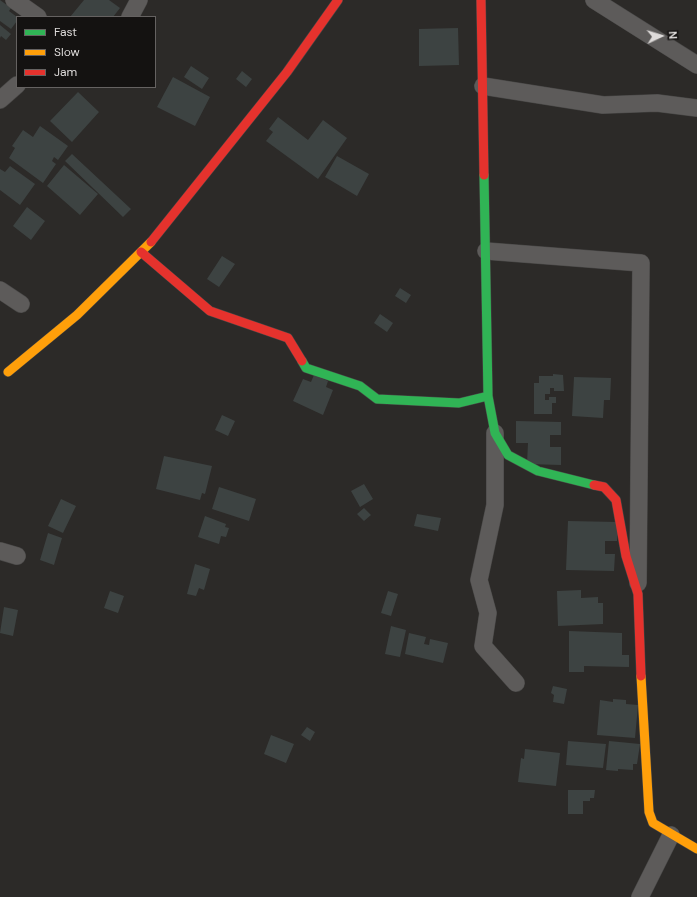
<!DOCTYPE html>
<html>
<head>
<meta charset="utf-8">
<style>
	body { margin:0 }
	#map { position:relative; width:697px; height:897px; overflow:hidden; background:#2c2a28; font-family:"DM Sans",sans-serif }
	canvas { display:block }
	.legend { position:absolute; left:16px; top:16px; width:140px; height:72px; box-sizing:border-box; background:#141211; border:1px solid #656261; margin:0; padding:5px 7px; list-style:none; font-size:12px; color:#dedbda }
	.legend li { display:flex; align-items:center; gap:8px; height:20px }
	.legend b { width:20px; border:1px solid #656261 }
	.north { position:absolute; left:641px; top:16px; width:40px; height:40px; -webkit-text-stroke:3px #141211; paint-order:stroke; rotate:86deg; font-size:11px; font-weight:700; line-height:16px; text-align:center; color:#dedbda }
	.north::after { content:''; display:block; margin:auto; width:14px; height:18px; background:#dedbda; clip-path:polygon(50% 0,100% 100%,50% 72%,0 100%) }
</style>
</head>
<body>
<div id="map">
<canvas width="697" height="897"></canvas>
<ul class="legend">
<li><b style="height:5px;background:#30b455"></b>Fast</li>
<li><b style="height:5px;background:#ff9f0a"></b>Slow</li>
<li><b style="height:5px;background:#e5322d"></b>Jam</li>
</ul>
<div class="north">N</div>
</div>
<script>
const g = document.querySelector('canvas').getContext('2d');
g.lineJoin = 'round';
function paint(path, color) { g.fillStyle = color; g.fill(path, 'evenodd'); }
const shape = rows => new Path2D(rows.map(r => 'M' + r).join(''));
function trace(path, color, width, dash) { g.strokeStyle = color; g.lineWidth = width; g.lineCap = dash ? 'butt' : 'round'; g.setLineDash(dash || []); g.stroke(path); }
paint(shape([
	[0,0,11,8,9,11,17,17,17,21,11,29,0,21],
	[84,0,109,0,120,8,113,17,70,17],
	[0,25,11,34,6,40,1,36,0,38],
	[458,28,459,65,419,66,419,29],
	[191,66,209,78,202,89,184,77],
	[242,71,252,79,246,87,236,79],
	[173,77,210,97,195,126,157,107],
	[78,92,99,112,72,142,50,121],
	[278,117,308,140,323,120,347,138,318,179,266,141,273,132,269,129],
	[40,126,68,146,58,160,54,157,52,161,56,164,43,183,9,158,15,148,12,146,23,130,33,137],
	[72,154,131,209,123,217,65,161],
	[337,156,369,174,357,196,325,177],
	[64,165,98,194,80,215,47,186],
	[10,166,35,184,20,205,0,190,0,169,5,172],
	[27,207,45,221,31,240,13,226],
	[222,256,235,264,219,287,207,279],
	[400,288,411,295,406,303,395,296],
	[380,314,393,323,387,332,374,323],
	[553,374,563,375,564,391,554,391,554,388,550,388,550,394,545,394,545,400,549,400,549,397,556,397,556,403,552,403,552,414,534,414,534,383,539,383,539,376,553,376],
	[314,375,328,381,326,387,333,390,323,415,293,401,303,379,311,382],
	[574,377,611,378,610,400,604,400,603,418,572,416],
	[222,415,235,421,228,436,215,430],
	[516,421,561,422,561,435,550,435,550,447,561,447,561,465,527,464,528,443,516,443],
	[164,456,212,466,205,494,202,493,200,500,156,489],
	[364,484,373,499,360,507,351,491],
	[219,487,256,499,249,521,212,509],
	[61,499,76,506,63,533,48,526],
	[364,508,371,515,364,521,357,514],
	[417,514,441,518,438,531,414,526],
	[205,516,226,524,225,527,229,528,226,537,221,536,219,544,198,537],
	[568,521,617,522,617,541,605,541,605,554,615,554,614,571,566,570],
	[48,533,62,538,54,565,40,560],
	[195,564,210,569,204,590,199,588,196,596,187,594],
	[581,590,581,598,598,597,598,603,603,603,603,624,558,626,557,591],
	[110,591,124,596,118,613,104,608],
	[388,591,398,594,391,616,381,613],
	[4,607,18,610,13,636,0,633],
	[391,626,406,630,400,657,385,654],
	[569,631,622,633,622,655,629,655,629,667,584,666,584,672,569,672],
	[409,633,426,637,424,644,429,645,430,639,448,643,443,663,405,654],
	[553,686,567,689,564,704,553,702,554,695,551,693],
	[613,699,626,700,626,704,638,705,635,738,597,735,600,700,613,702],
	[307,727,315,732,310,741,301,735],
	[271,735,294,744,286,763,264,754],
	[568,741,606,744,603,768,566,765],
	[609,741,640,744,637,764,633,764,633,770,618,769,618,771,606,770],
	[525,749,560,753,556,786,518,782,521,758,524,759],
	[568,790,595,790,594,798,590,798,590,801,583,801,583,814,568,814]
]), '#3d4342');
const street = shape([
	[14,0,38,17],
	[594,0,697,65],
	[130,17,139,0],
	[483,86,603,105,657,103,697,108],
	[0,100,17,85],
	[486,251,641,263,638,583],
	[0,290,21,304],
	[495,433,495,505,479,580,488,613,483,646,516,683],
	[0,551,17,556],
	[640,897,671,835]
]);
const fast = shape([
	[484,175,488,396,495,433,508,455,538,471,594,485],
	[302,361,306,368,360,386,377,399,459,403,488,396]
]);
const slow = shape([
	[8,372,77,315,151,242],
	[641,676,649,812,653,823,697,849]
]);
const jam = shape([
	[481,0,484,175],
	[151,242,287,72,338,0],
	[141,252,210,311,288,338,302,361],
	[594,485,604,487,616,500,626,556,638,594,641,676]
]);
trace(street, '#484746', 18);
trace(fast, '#484746', 10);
trace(slow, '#484746', 10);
trace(jam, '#484746', 10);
trace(street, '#5d5b5a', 17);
trace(fast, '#30b455', 9);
trace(slow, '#ff9f0a', 9);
trace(jam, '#e5322d', 9);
</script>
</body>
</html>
